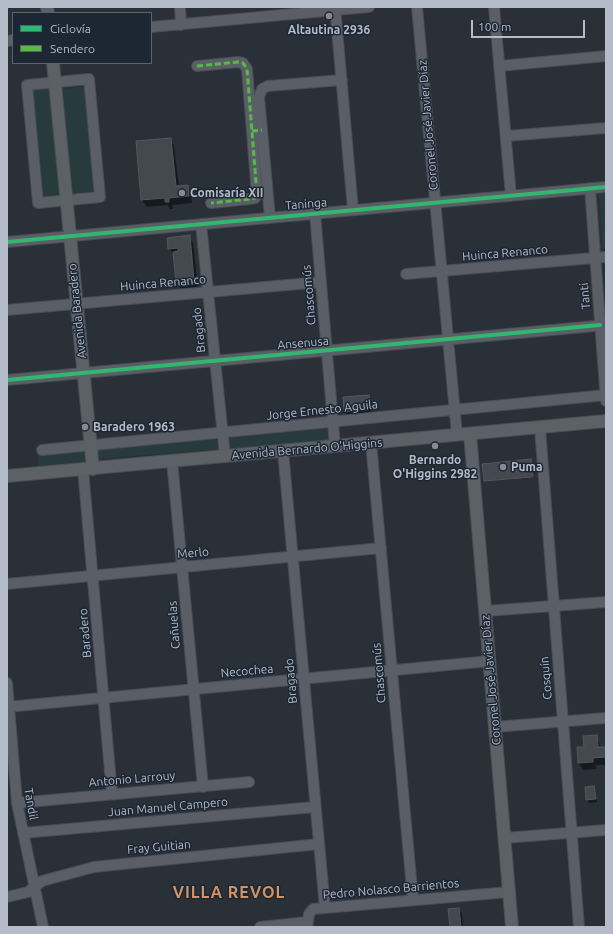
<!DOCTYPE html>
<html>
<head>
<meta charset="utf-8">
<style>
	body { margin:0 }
	#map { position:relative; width:613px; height:934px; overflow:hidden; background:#2a3038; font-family:Ubuntu,sans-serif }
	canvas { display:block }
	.frame { position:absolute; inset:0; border:8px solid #b4bcc9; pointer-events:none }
	.legend { position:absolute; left:12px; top:12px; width:140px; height:52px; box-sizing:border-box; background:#1d2633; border:1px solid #59626f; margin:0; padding:5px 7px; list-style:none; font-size:12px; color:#b4bcc9 }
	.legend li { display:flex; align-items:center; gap:8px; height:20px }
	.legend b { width:20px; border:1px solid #59626f }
	.scale { position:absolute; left:471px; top:20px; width:114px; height:18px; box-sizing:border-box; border:2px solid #b4bcc9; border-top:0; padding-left:5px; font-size:12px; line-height:14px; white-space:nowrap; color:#b4bcc9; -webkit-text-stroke:3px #1d2633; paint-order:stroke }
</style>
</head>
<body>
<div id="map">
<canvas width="613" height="934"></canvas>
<div class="frame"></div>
<ul class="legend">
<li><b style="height:5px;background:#33b770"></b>Ciclovía</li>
<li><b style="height:5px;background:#58b947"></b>Sendero</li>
</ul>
<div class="scale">100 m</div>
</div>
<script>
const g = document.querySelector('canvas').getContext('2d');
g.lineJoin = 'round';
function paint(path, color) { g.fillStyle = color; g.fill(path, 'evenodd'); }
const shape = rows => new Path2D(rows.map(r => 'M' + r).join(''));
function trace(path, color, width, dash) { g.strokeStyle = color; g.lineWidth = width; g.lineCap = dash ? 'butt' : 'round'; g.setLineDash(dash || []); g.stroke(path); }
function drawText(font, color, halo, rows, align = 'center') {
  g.font = font + ' Ubuntu,sans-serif'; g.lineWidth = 3; g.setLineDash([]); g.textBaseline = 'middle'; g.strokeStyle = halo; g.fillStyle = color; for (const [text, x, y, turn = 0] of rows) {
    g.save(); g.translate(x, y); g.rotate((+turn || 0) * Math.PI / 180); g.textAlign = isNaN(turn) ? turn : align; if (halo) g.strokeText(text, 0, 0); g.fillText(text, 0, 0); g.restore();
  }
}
paint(shape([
	[87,87,96,194,69,196,60,89],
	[51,88,62,198,43,200,32,90],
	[599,194,606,194,606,243,603,251],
	[331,425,333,443,227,451,225,435],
	[216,435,218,449,96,459,95,445],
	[87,451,88,463,38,467,38,455]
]), '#273a3e');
paint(shape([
	[170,139,174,146,179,187,187,186,191,193,192,203,172,205,173,209,170,209,168,205,147,207,142,200,137,142],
	[189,236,193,243,198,288,181,289,177,282,174,255,169,248],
	[368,396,371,401,372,411,368,412,368,415,348,417,345,412],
	[531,460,533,478,485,481,483,465],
	[596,736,601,748,606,748,606,765,596,765,596,769,583,770,579,763,585,748],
	[594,787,597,802,589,803,587,800],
	[459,909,462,914,463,927,451,927]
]), '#0007');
const building = shape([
	[171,138,176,186,188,185,189,196,169,198,169,202,165,202,165,198,141,200,136,141,171,138],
	[190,235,194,281,176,283,173,252,178,251,178,248,168,249,167,238,190,235],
	[369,395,370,406,366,407,366,410,344,412,343,397,369,395],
	[531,459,533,477,484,481,482,464,531,459],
	[597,735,598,747,606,747,606,757,593,758,593,762,578,763,577,747,584,747,583,736,597,735],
	[594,786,596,799,586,800,585,787,594,786],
	[459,908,461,927,450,927,448,909,459,908]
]);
paint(building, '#444950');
trace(building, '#52575f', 1);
const minor = shape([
	[180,7,181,25],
	[335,7,353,210],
	[417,7,457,435],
	[494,7,511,196],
	[151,27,369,7],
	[7,41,13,40],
	[197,66,238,62,243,63,247,69,257,195,255,198,250,199,211,203],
	[499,66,606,56],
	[89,79,100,197,38,203,27,85,89,79],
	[506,136,606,128],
	[590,188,606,401],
	[315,213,335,446],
	[270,218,259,97,262,89,268,86,342,80],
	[201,224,225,456],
	[7,242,606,187],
	[406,274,605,257],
	[7,310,321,282],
	[7,380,606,325],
	[540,428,579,927],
	[371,443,413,900],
	[42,450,606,395],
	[283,451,325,908],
	[172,461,203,787],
	[83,469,112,794],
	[7,584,381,548],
	[486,611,606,602],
	[7,683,17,803,43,927],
	[7,707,490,661],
	[495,727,606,718],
	[17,803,249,782],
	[23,833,315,807],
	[504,838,606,830],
	[7,897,28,892,42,881,94,867,319,844],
	[260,927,307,922],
	[307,927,309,914,313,909,509,892]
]);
const major = shape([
	[47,7,48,13],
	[53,63,93,469],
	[470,434,512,927],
	[7,476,606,421]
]);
trace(minor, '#484c53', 12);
trace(major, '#484c55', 14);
trace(minor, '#5a5e66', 10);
trace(major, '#5c6168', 12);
trace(shape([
	[197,66,238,62,243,63,247,69,257,195,255,198,250,199,211,203],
	[252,131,262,130]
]), '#58b947', 3, [6, 3]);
trace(shape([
	[7,242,606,187],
	[7,380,600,325]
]), '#33b770', 4);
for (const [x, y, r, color] of [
	[329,16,4,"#848b96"],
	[182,193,4,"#848b96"],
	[85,427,4,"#848b96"],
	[435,446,4,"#848b96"],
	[503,467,4,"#848b96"]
]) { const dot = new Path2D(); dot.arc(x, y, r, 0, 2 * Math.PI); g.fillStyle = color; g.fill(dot); trace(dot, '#1d2633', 1.5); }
drawText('bold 12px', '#b4bcc9', '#1d2633', [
	["Altautina 2936",329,30,"center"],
	["Comisaría XII",190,193],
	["Baradero 1963",93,427],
	["Bernardo",435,460,"center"],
	["O'Higgins 2982",435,474,"center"],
	["Puma",511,467]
], 'left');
drawText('12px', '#b4bcc9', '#1d2633', [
	["Coronel José Javier Díaz",428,125,-95],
	["Taninga",306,204,-5],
	["Huinca Renanco",505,253,-5],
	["Huinca Renanco",163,283,-5],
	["Chascomús",309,295,-95],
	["Tanti",585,296,-95],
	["Avenida Baradero",77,311,-96],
	["Bragado",199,330,-96],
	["Ansenusa",303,343,-5],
	["Jorge Ernesto Aguila",322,410,-6],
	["Avenida Bernardo O'Higgins",307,449,-5],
	["Merlo",193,553,-5],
	["Cañuelas",174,625,-94],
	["Baradero",85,633,-95],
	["Necochea",247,671,-5],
	["Chascomús",379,673,-95],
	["Cosquín",546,678,-95],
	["Coronel José Javier Díaz",491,680,-95],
	["Bragado",291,681,-95],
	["Antonio Larrouy",132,779,-5],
	["Tandil",31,804,80],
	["Juan Manuel Campero",168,807,-5],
	["Fray Guitian",159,847,-5],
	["Pedro Nolasco Barrientos",391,889,-5]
]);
g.letterSpacing = '1px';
drawText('bold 16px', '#d59563', '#1d2633', [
	["VILLA REVOL",229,893]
]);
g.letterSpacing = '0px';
</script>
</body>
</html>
